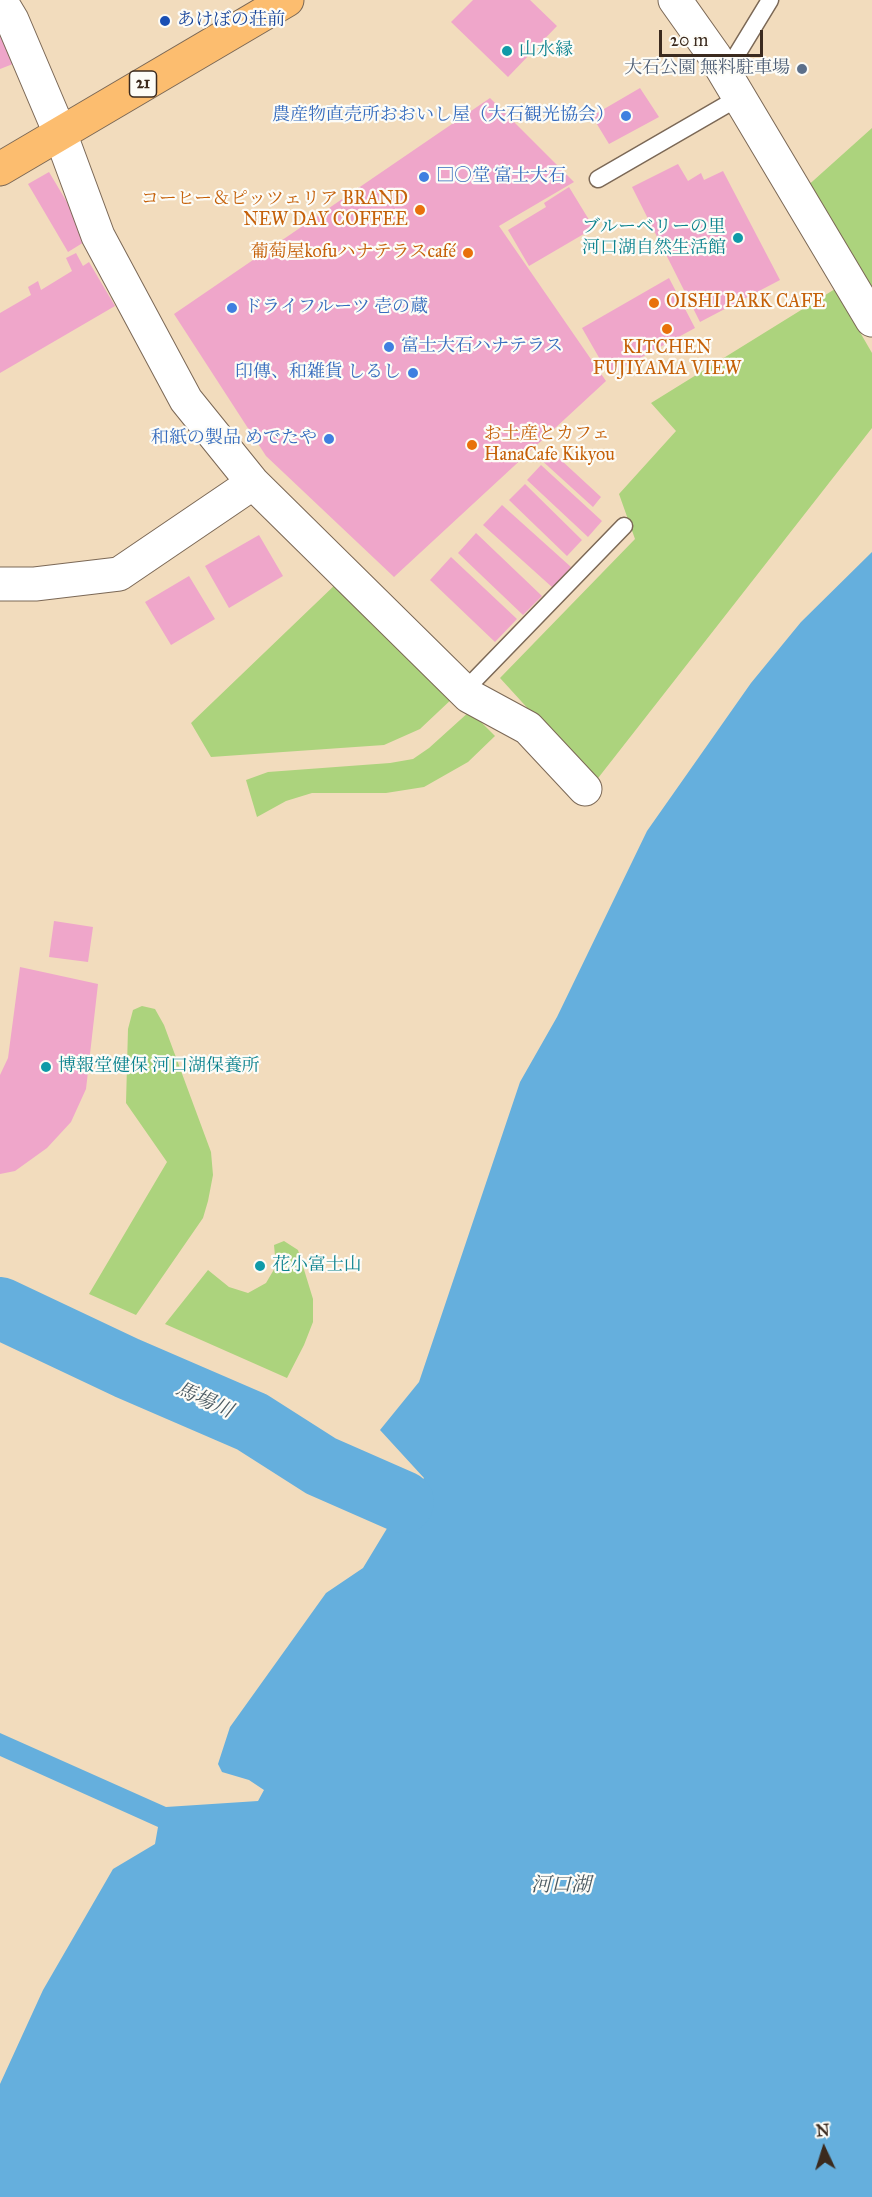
<!DOCTYPE html>
<html>
<head>
<meta charset="utf-8">
<style>
	body { margin:0 }
	#map { position:relative; width:872px; height:2197px; overflow:hidden; background:#f2dcbd; font-family:"IM FELL Great Primer",serif }
	canvas { display:block }
	.north { position:absolute; left:794px; top:2119px; width:60px; height:60px; -webkit-text-stroke:4px #fdfcf7; paint-order:stroke; rotate:356deg; font-size:16px; font-weight:700; line-height:24px; text-align:center; color:#3b2a1e }
	.north::after { content:''; display:block; margin:auto; width:21px; height:27px; background:#3b2a1e; clip-path:polygon(50% 0,100% 100%,50% 72%,0 100%) }
	.scale { position:absolute; left:659px; top:30px; width:104px; height:27px; box-sizing:border-box; border:3px solid #3b2a1e; border-top:0; padding-left:8px; font-size:18px; line-height:21px; white-space:nowrap; color:#3b2a1e; -webkit-text-stroke:4px #fdfcf7; paint-order:stroke }
</style>
</head>
<body>
<div id="map">
<canvas width="872" height="2197"></canvas>
<div class="north">N</div>
<div class="scale">20 m</div>
</div>
<script>
const g = document.querySelector('canvas').getContext('2d');
g.lineJoin = 'round';
function paint(path, color) { g.fillStyle = color; g.fill(path, 'evenodd'); }
const shape = rows => new Path2D(rows.map(r => 'M' + r).join(''));
function trace(path, color, width, dash) { g.strokeStyle = color; g.lineWidth = width; g.lineCap = dash ? 'butt' : 'round'; g.setLineDash(dash || []); g.stroke(path); }
function drawText(font, color, halo, rows, align = 'center') {
  g.font = font + ' "IM FELL Great Primer","Noto Serif JP",serif'; g.lineWidth = 4.5; g.setLineDash([]); g.textBaseline = 'middle'; g.strokeStyle = halo; g.fillStyle = color; for (const [text, x, y, turn = 0] of rows) {
    g.save(); g.translate(x, y); g.rotate((+turn || 0) * Math.PI / 180); g.textAlign = isNaN(turn) ? turn : align; if (halo) g.strokeText(text, 0, 0); g.fillText(text, 0, 0); g.restore();
  }
}
paint(shape([
	[872,128,872,287,804,189],
	[835,289,872,353,872,428,595,782,500,678,635,539,619,494,676,431,651,403],
	[338,582,455,696,420,729,384,745,211,757,191,723],
	[470,711,495,736,468,762,424,787,386,793,312,793,286,801,257,817,246,780,268,772,390,763,413,759,429,748],
	[142,1006,155,1009,164,1025,211,1152,213,1175,208,1201,203,1218,136,1315,89,1294,167,1162,126,1103,128,1029,133,1010],
	[284,1241,298,1250,313,1299,313,1322,304,1345,287,1378,165,1324,208,1270,229,1287,248,1293,266,1283,276,1266,274,1245]
]), '#acd37d');
paint(shape([
	[872,552,872,2197,0,2197,0,2084,43,1990,113,1869,155,1844,158,1827,0,1756,0,1733,166,1807,258,1801,264,1790,249,1780,222,1772,218,1764,230,1727,326,1593,363,1568,403,1502,424,1478,380,1430,419,1382,520,1082,557,1017,647,831,751,683,801,622]
]), '#65afdd');
trace(shape([
	[0,1308,127,1368,252,1422,321,1466,403,1502]
]), '#65afdd', 62);
paint(shape([
	[473,0,530,0,557,26,508,77,451,22],
	[0,21,18,62,0,69],
	[640,88,659,117,609,144,592,116],
	[490,98,574,182,499,226,606,381,394,577,266,456,174,314],
	[678,164,688,181,701,173,704,180,723,171,780,280,700,322,632,187],
	[49,172,89,239,68,252,28,184],
	[569,187,594,228,529,266,508,230,546,207,544,203],
	[76,253,83,266,89,262,115,306,0,373,0,313,31,295,28,287,38,281,41,290,72,271,66,258],
	[669,278,695,328,609,375,582,328],
	[548,448,601,497,593,507,539,458],
	[541,465,602,521,588,537,527,480],
	[525,484,582,540,567,556,509,500],
	[502,505,571,567,553,588,483,525],
	[476,533,542,596,523,615,458,553],
	[259,535,283,576,229,608,205,566],
	[451,557,517,619,495,642,430,580],
	[189,576,215,619,171,645,145,602],
	[54,921,93,927,88,962,49,957],
	[20,967,98,984,86,1089,71,1122,47,1148,15,1171,0,1174,0,1075,8,1058]
]), '#efa6ca');
const service = shape([
	[725,74,770,0],
	[598,179,738,98],
	[464,691,624,526]
]);
const minor = shape([
	[0,0,12,20,60,133,98,236,186,400,253,483,469,696,528,728,585,789],
	[675,0,714,55,872,320],
	[0,584,35,584,119,574,253,483]
]);
const primary = shape([
	[0,169,287,0]
]);
trace(service, '#7b6856', 19);
trace(minor, '#7b6856', 35);
trace(primary, '#7b6856', 35);
trace(service, '#fff', 16);
trace(minor, '#fff', 33);
trace(primary, '#fcbd6f', 33);
for (const [x, y, r, color] of [
	[165,21,6,"#1a4fb4"],
	[507,51,6,"#0f9aa8"],
	[802,69,6,"#5c6f8a"],
	[626,116,6,"#3f7fe0"],
	[424,177,6,"#3f7fe0"],
	[420,210,6,"#e8710a"],
	[738,238,6,"#0f9aa8"],
	[468,253,6,"#e8710a"],
	[654,303,6,"#e8710a"],
	[232,308,6,"#3f7fe0"],
	[667,329,6,"#e8710a"],
	[389,347,6,"#3f7fe0"],
	[413,373,6,"#3f7fe0"],
	[329,439,6,"#3f7fe0"],
	[472,445,6,"#e8710a"],
	[46,1067,6,"#0f9aa8"],
	[260,1266,6,"#0f9aa8"]
]) { const dot = new Path2D(); dot.arc(x, y, r, 0, 2 * Math.PI); g.fillStyle = color; g.fill(dot); trace(dot, '#fdfcf7', 2); }
for (const [x, y, w] of [
	[143,84,27]
]) { const box = new Path2D(); box.roundRect(x - w / 2, y - 13, w, 26, 4.5); g.fillStyle = '#fdfcf7'; g.fill(box); trace(box, '#3b2a1e', 1.5); }
drawText('bold 16px', '#3b2a1e', null, [
	["21",143,84]
]);
drawText('18px', '#164399', '#fdfcf7', [
	["あけぼの荘前",177,21]
], 'left');
drawText('18px', '#0d838f', '#fdfcf7', [
	["山水縁",519,51],
	["ブルーベリーの里",726,228,"right"],
	["河口湖自然生活館",726,249,"right"],
	["博報堂健保 河口湖保養所",58,1067],
	["花小富士山",272,1266]
], 'left');
drawText('18px', '#4e5e75', '#fdfcf7', [
	["大石公園 無料駐車場",790,69]
], 'right');
drawText('18px', '#366cbe', '#fdfcf7', [
	["農産物直売所おおいし屋（大石観光協会）",614,116],
	["□○堂 富士大石",436,177,"left"],
	["ドライフルーツ 壱の蔵",244,308,"left"],
	["富士大石ハナテラス",401,347,"left"],
	["印傳、和雑貨 しるし",401,373],
	["和紙の製品 めでたや",317,439]
], 'right');
drawText('18px', '#c56008', '#fdfcf7', [
	["コーヒー＆ピッツェリア BRAND",408,200],
	["NEW DAY COFFEE",408,221],
	["葡萄屋kofuハナテラスcafé",456,253],
	["OISHI PARK CAFE",666,303,"left"],
	["KITCHEN",667,349,"center"],
	["FUJIYAMA VIEW",667,370,"center"],
	["お土産とカフェ",484,435,"left"],
	["HanaCafe Kikyou",484,456,"left"]
], 'right');
drawText('italic 20px', '#4a5961', '#fdfcf7', [
	["馬場川",204,1401,24],
	["河口湖",561,1886]
]);
</script>
</body>
</html>
